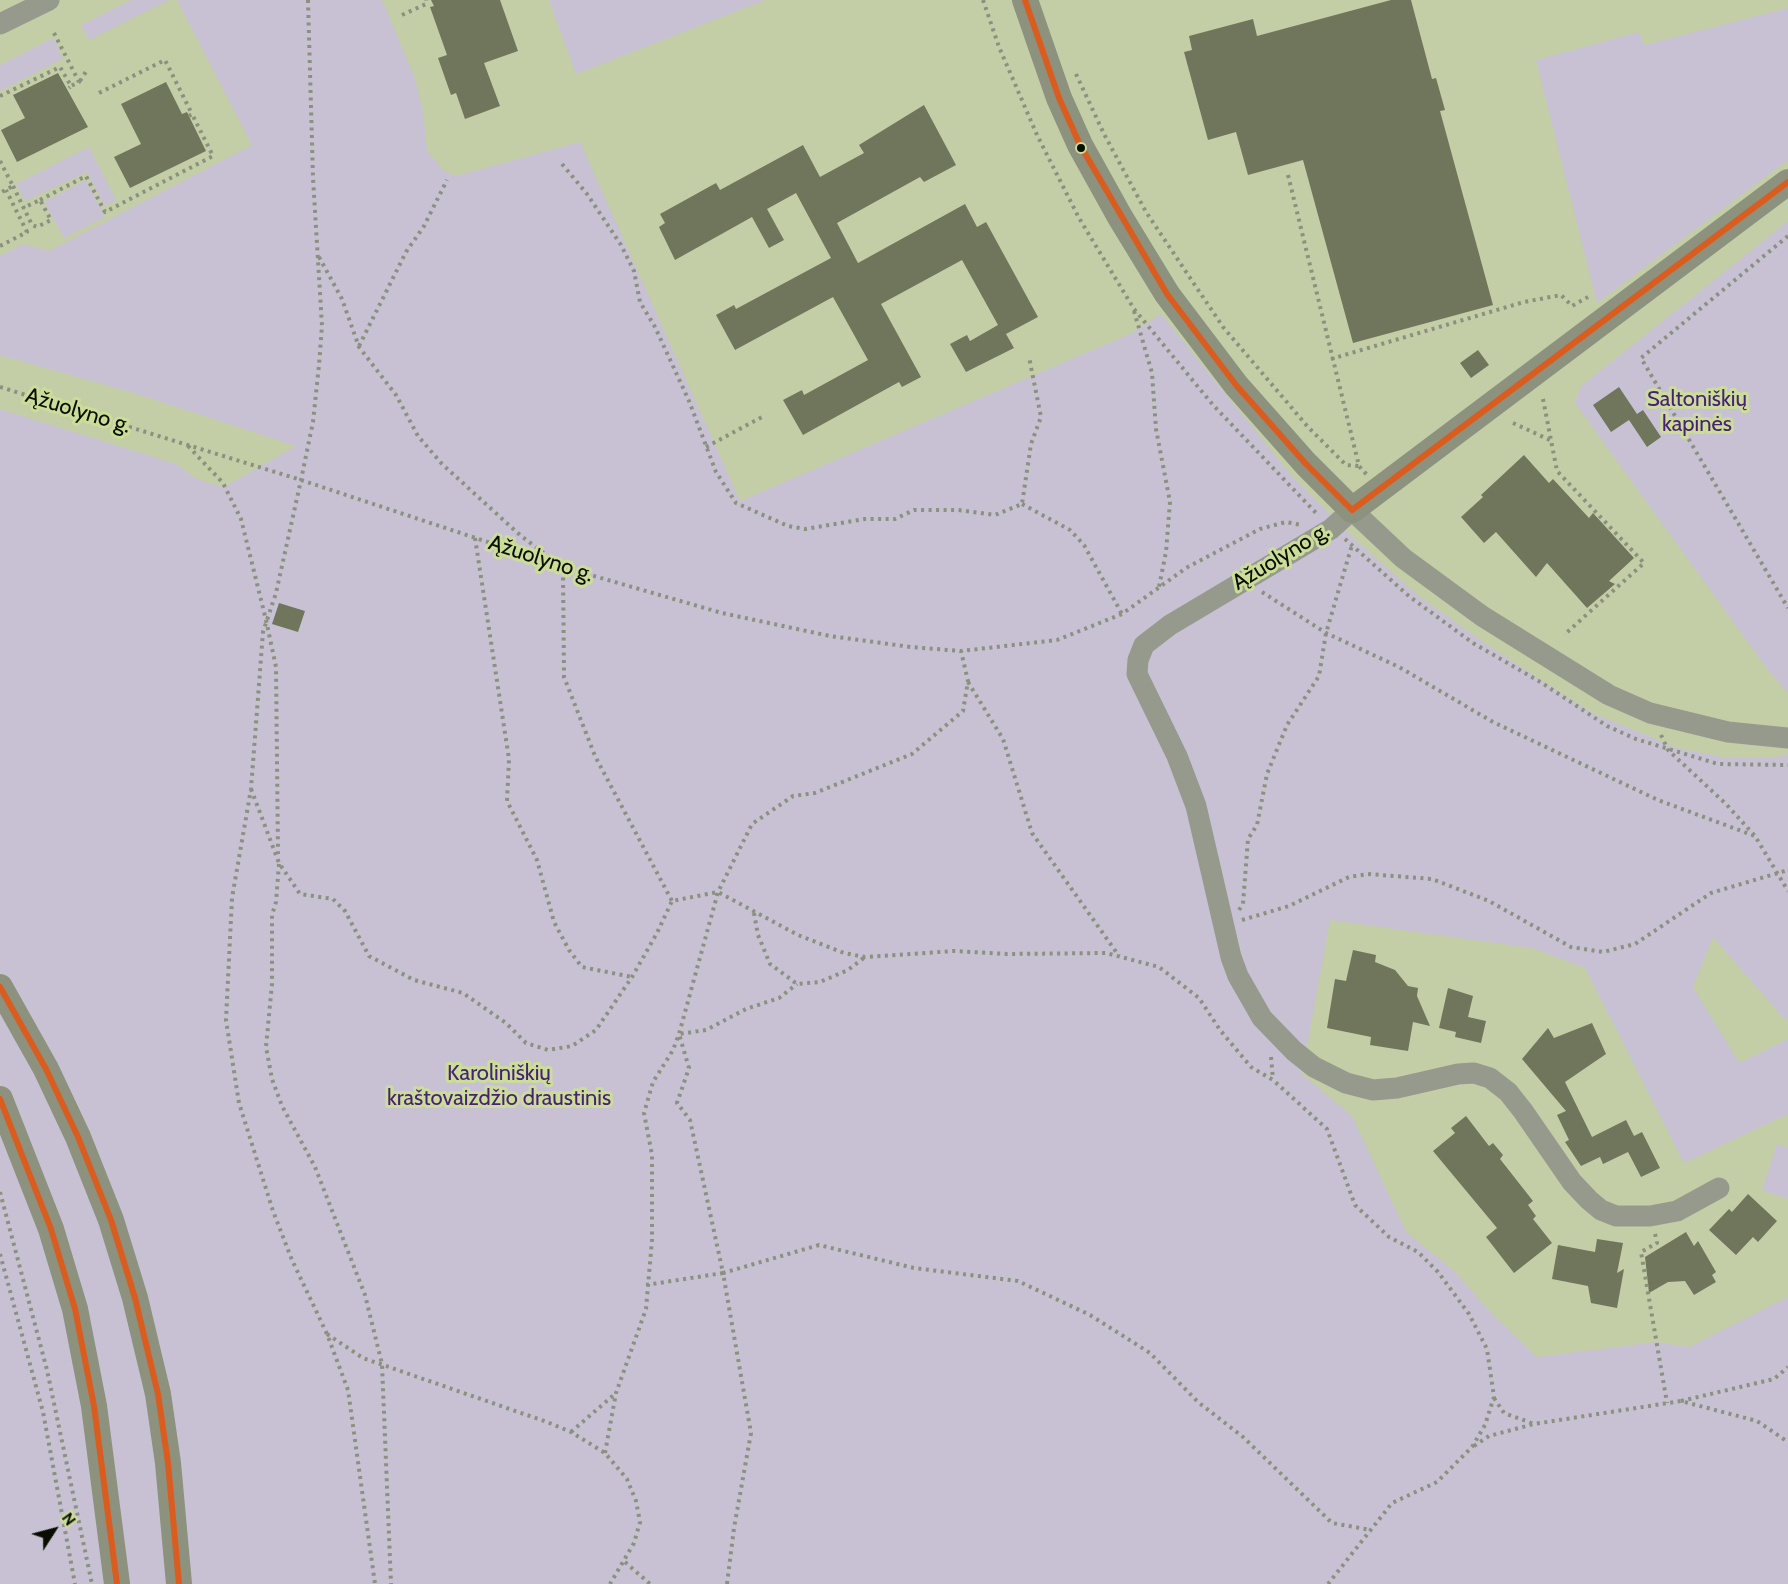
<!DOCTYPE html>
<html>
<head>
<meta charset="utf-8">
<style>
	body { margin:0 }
	#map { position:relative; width:1788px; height:1584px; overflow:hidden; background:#c3cea7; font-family:Cabin,sans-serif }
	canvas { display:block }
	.north { position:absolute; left:24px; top:1500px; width:60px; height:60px; -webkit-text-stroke:4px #cbdd98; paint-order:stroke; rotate:54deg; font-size:16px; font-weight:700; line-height:24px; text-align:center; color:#0a0e00 }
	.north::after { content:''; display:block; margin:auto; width:21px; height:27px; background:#0a0e00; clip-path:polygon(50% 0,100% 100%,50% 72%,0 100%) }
</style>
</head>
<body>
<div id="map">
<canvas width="1788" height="1584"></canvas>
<div class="north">N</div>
</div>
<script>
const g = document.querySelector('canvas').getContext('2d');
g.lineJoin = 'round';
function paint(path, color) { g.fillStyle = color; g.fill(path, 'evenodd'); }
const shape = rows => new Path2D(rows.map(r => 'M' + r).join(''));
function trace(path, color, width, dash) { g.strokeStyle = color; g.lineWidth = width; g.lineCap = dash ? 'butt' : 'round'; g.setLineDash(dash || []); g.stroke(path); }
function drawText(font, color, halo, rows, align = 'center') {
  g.font = font + ' Cabin,sans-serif'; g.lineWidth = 6; g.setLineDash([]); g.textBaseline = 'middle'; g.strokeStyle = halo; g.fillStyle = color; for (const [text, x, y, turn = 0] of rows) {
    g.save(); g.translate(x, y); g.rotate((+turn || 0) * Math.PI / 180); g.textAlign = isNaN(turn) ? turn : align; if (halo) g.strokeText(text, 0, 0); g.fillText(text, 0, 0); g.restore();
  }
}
paint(shape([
	[131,0,169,0,89,40,81,25],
	[177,0,382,0,414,76,423,111,427,151,443,170,456,176,580,142,740,501,1130,334,1161,314,1290,474,1363,547,1420,597,1486,644,1592,713,1678,748,1727,758,1772,758,1788,754,1788,1017,1784,1019,1713,937,1693,987,1739,1063,1788,1039,1788,1114,1684,1163,1585,968,1532,948,1330,920,1302,1074,1352,1116,1406,1232,1454,1271,1493,1315,1537,1357,1656,1342,1689,1347,1788,1297,1788,1584,0,1584,0,409,176,464,196,479,224,487,296,446,137,394,0,355,0,256,23,244,49,251,252,145],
	[549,0,765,0,576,74],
	[1788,8,1788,160,1597,303,1536,60,1639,32,1644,45],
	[51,39,55,40,62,59,0,91,0,65],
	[89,147,116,200,104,206,87,172,25,201,16,184],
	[86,180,105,217,64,238,44,202],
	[1788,221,1788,693,1768,670,1575,403,1580,387],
	[1777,1144,1788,1148,1788,1199,1762,1190]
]), '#c8c1d4');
paint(shape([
	[431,0,500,0,518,51,484,63,500,106,465,119,456,93,451,95,438,58,447,55,430,7,434,6],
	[1391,0,1411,0,1432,79,1436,78,1445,110,1440,111,1493,305,1353,343,1303,160,1248,175,1236,132,1208,140,1184,52,1192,50,1189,36,1253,19,1257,36],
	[58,73,88,127,17,162,1,130,25,118,13,95],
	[166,82,182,114,187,112,206,151,130,188,114,157,141,144,121,104],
	[924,105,956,165,924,182,920,177,837,223,858,263,965,204,977,227,986,222,1038,317,1006,334,1014,348,966,372,950,344,967,335,970,341,998,325,962,260,881,304,921,377,902,387,899,382,803,435,783,400,802,390,804,395,868,360,833,297,735,350,716,315,734,305,736,309,831,258,796,193,767,209,784,240,769,248,752,217,675,260,659,227,665,223,660,214,716,183,720,190,803,145,820,177,864,153,859,145],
	[1478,350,1489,365,1471,378,1460,363],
	[1619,387,1637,414,1643,410,1661,437,1647,447,1629,420,1611,432,1593,405],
	[1524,455,1549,483,1553,479,1589,518,1593,513,1634,558,1609,581,1615,584,1587,608,1547,563,1536,577,1496,532,1484,543,1461,517,1483,497,1481,495],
	[279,603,305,611,298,632,272,624],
	[1353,950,1376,955,1375,962,1395,970,1408,986,1418,988,1417,996,1430,1026,1413,1022,1408,1051,1370,1045,1371,1037,1327,1028,1335,979,1346,981],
	[1448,988,1473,996,1468,1017,1486,1021,1481,1043,1455,1037,1456,1032,1439,1028],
	[1592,1023,1606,1054,1565,1082,1592,1137,1626,1120,1634,1136,1642,1132,1660,1168,1641,1177,1628,1152,1603,1164,1600,1157,1581,1166,1565,1142,1569,1140,1557,1115,1566,1111,1522,1059,1548,1028,1554,1038],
	[1466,1116,1489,1146,1493,1143,1503,1155,1500,1159,1533,1201,1528,1205,1536,1216,1533,1219,1552,1243,1514,1273,1486,1237,1497,1228,1433,1151,1455,1133,1451,1128],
	[1748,1194,1777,1221,1758,1242,1753,1237,1736,1255,1709,1230,1729,1209,1732,1212],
	[1686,1232,1694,1246,1698,1241,1716,1272,1712,1275,1716,1282,1694,1295,1685,1281,1668,1282,1649,1293,1645,1257],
	[1597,1239,1623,1243,1617,1273,1624,1269,1617,1308,1591,1303,1588,1286,1552,1279,1558,1245,1595,1252]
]), '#6f765b');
trace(shape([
	[308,0,313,178,322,326,319,365,313,422,301,480,276,593,263,632,251,789,232,898,226,1020,239,1103,273,1211,292,1260,327,1334,348,1390,375,1584],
	[983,0,999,47,1037,135,1079,218,1134,309,1213,405,1317,514],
	[402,15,426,4,426,0],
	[54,33,79,82,71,86],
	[1076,74,1104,134,1146,212,1223,327,1308,427,1346,465,1359,466],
	[80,81,87,70],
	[99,93,165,60,192,114,189,116],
	[0,96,60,67,71,86,69,88],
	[0,161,13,186,0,193],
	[562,164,587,194,621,245,634,271,640,302,655,327,689,401,716,472,736,503,788,526,805,529,865,519,895,519,914,510,958,510,995,515,1022,504,1031,444,1041,417,1029,357],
	[1288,175,1359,466,1367,475],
	[13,186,32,225,37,227,51,220,40,200,23,208],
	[40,200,86,176,105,212,213,156,192,114],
	[1788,236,1641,358,1788,608],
	[0,246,27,232,6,190],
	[319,257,342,299,359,347,396,395,418,436,442,464,521,536,563,567,564,677,595,756,672,901],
	[1134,311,1152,373,1156,429,1170,502,1166,552,1159,587],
	[359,346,406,252,424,226,447,180],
	[1331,359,1524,302,1561,295,1572,306,1588,297],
	[0,387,301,480,563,567,722,613,830,636,911,647,961,651,1057,640,1122,614,1186,568,1260,529,1286,522,1301,525],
	[1543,399,1557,471,1644,563,1564,635],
	[1513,423,1552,441],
	[188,446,223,483,241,519,266,620,276,667,278,854],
	[706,447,762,417],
	[1022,504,1070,530,1084,545,1122,614],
	[475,538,509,759,507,801,537,860,554,922,569,950,582,967,632,977],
	[1345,539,1410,597,1473,643,1542,683,1607,726,1636,739,1718,764,1788,765],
	[1262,592,1326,633,1399,667,1493,722,1658,800,1755,836],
	[968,682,1003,739,1032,833,1119,956],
	[1661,735,1668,750,1726,804,1755,836,1788,891],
	[251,789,279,863,300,894,333,899,345,911,369,956,414,980,463,993,506,1023,526,1043,548,1050,572,1046,596,1030,632,977,657,933,672,901,718,892,798,935,844,953,865,957,954,951,1007,954,1106,953,1159,967,1199,998,1220,1030,1251,1067,1273,1080,1327,1129,1355,1205,1389,1237,1418,1252,1438,1272,1469,1314,1487,1349,1494,1397,1485,1425,1472,1447,1437,1482,1392,1503,1328,1584],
	[279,864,276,902,272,915,272,984,266,1047,272,1079,282,1106,315,1167,365,1295,382,1364,391,1584],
	[1239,910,1243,904,1248,839,1257,825,1267,774,1287,725,1319,676,1326,633,1352,545],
	[754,913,758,935,770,964,797,984,820,982,848,970,865,957],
	[1242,920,1289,906,1349,877,1368,874,1432,879,1489,901,1571,947,1603,952,1635,944,1711,893,1788,870],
	[1271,1057,1273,1079],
	[0,1192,47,1370,92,1584],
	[1655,1234,1657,1243,1641,1252,1667,1403],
	[0,1254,43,1412,75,1584],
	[646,1285,723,1273,690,1120,677,1103,689,1068,679,1034,706,1030,746,1009,779,998,797,984],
	[327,1334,363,1358,547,1422,571,1432,605,1453,627,1479,636,1501,640,1522,634,1543,610,1584],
	[1494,1398,1504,1413,1534,1424],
	[1681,1401,1774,1379,1788,1367],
	[571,1432,616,1393],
	[1474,1446,1489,1436,1534,1424,1681,1401,1757,1421,1788,1442],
	[605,1453,616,1393,646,1309,652,1240,652,1155,644,1113,653,1082,673,1050,679,1034,718,892,752,824,793,796,815,793,912,754,963,711,968,681,961,651],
	[625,1562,650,1584],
	[727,1584,734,1528,751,1433,723,1273,819,1245,914,1268,1018,1281,1090,1315,1150,1353,1198,1402,1243,1437,1332,1523,1371,1530]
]), '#8b907f', 4, [3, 4.5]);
trace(shape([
	[0,24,49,0],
	[1719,1188,1677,1211,1650,1216,1616,1216,1601,1210,1589,1200,1572,1182,1523,1111,1508,1092,1490,1078,1474,1073,1458,1074,1397,1088,1373,1090,1346,1083,1314,1067,1294,1051,1262,1018,1238,976,1231,957,1196,806,1177,756,1137,674,1138,660,1144,645,1170,625,1331,529,1352,510,1403,558,1482,616,1609,695,1650,713,1728,732,1788,738]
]), '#969a8c', 21);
trace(shape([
	[1025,0,1059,98,1080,145,1120,217,1167,294,1236,385,1306,464,1352,510,1788,182],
	[0,987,46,1069,78,1137,111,1220,135,1298,158,1394,168,1463,179,1584],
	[0,1099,51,1229,75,1309,94,1406,117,1584]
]), '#8c927d', 26);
trace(shape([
	[1025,0,1059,98,1080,145,1167,294,1236,385,1306,464,1352,510],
	[1352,510,1788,182],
	[0,987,46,1069,78,1137,111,1220,135,1298,158,1394,168,1463,179,1584],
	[0,1099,51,1229,75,1309,94,1406,117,1584]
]), '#db5c1f', 6);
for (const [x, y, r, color] of [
	[1081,148,5,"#0a0e00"]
]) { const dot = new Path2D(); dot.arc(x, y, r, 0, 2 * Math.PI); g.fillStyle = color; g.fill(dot); trace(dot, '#cbdd98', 2); }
drawText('22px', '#472176', '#cbdd98', [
	["Saltoniškių",1697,400],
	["kapinės",1697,425],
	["Karoliniškių",499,1074],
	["kraštovaizdžio draustinis",499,1099]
]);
drawText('22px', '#0a0e00', '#cbdd98', [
	["Ąžuolyno g.",78,411,17],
	["Ąžuolyno g.",1281,557,-31],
	["Ąžuolyno g.",541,559,18]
]);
</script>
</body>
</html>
